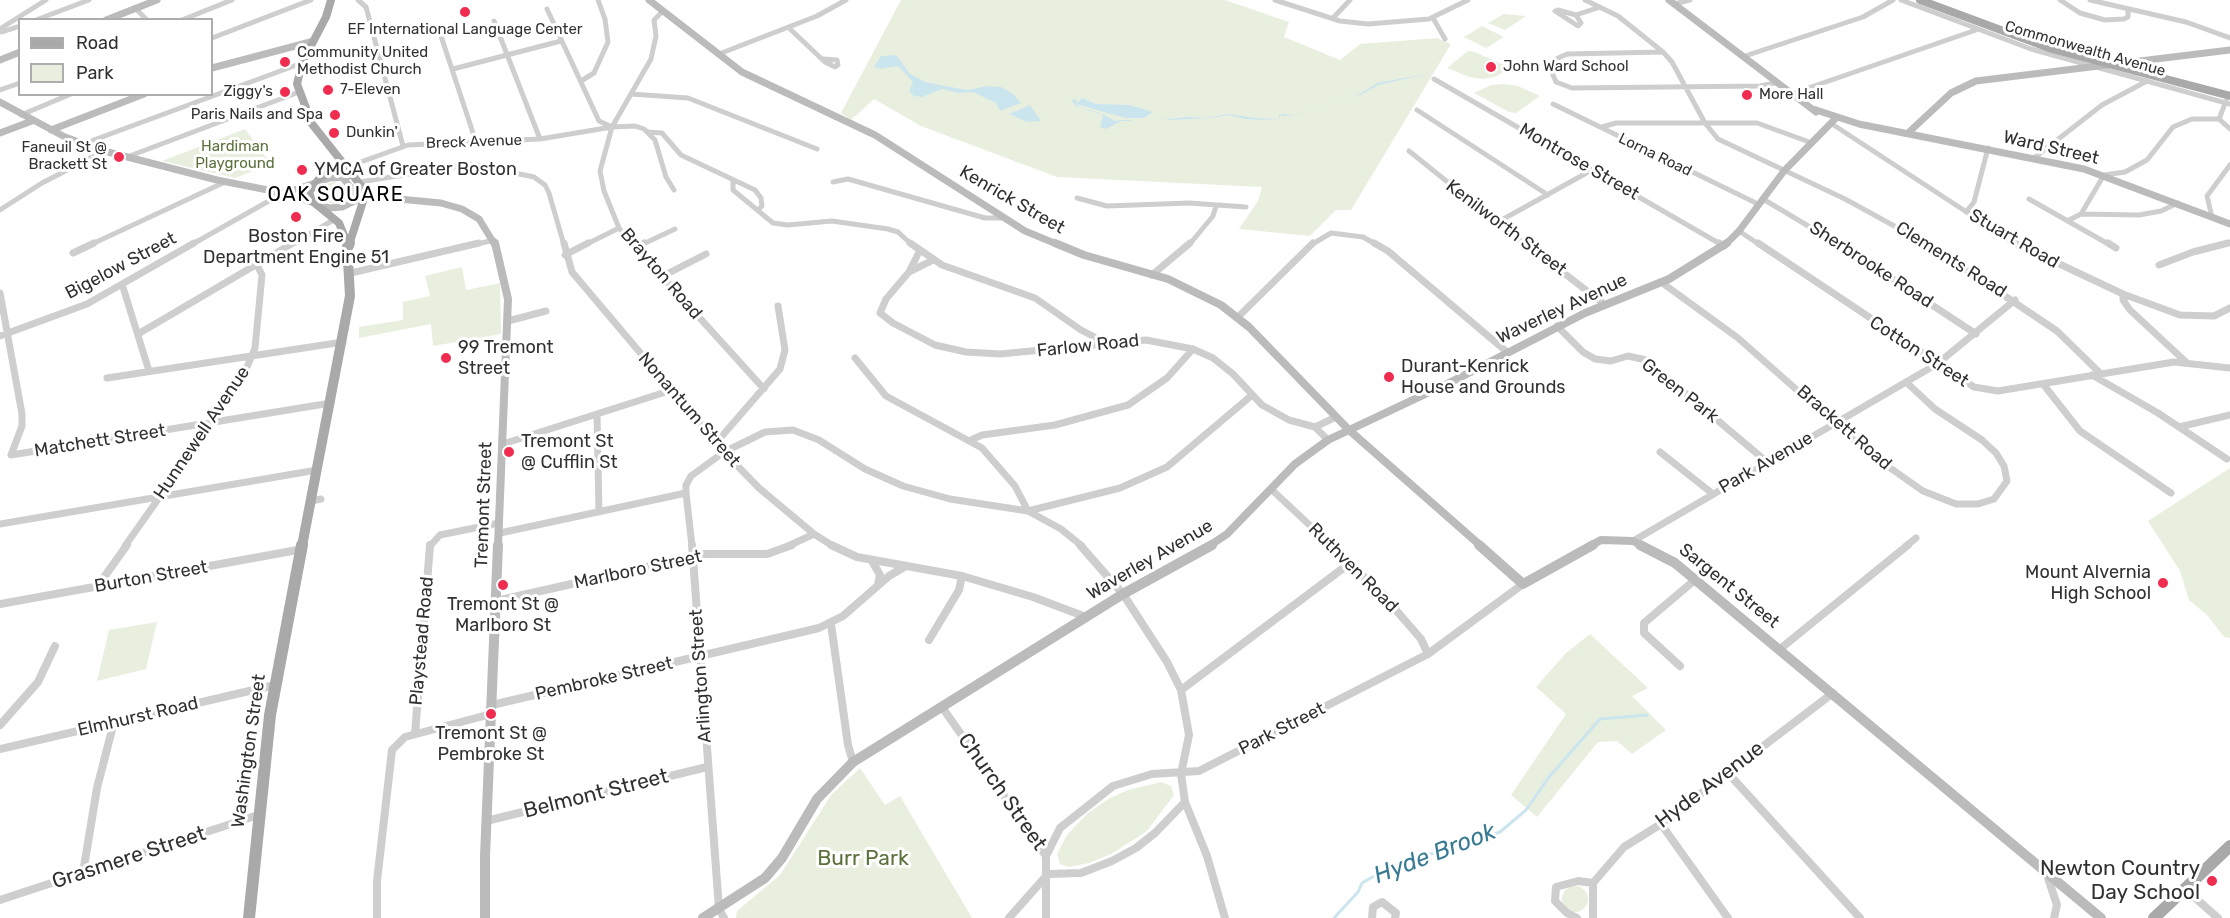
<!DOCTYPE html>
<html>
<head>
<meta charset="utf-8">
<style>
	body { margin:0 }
	#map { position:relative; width:2230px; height:918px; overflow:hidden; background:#fff; font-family:Rubik,sans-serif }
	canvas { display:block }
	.legend { position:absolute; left:18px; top:18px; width:195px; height:78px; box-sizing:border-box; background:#fff; border:2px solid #adadad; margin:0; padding:8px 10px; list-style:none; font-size:18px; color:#313131 }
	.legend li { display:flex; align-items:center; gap:12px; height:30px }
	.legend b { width:30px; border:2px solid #adadad }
</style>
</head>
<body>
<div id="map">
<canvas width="2230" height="918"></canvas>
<ul class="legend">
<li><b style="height:8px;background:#a9a9a9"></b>Road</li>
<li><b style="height:16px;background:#e9efdf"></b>Park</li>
</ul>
</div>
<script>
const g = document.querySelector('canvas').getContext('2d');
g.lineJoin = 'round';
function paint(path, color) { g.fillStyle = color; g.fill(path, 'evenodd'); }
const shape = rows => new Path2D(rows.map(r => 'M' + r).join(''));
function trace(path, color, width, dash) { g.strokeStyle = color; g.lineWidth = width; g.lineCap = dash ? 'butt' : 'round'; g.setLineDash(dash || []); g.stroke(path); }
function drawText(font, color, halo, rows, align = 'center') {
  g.font = font + ' Rubik,sans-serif'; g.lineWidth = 6; g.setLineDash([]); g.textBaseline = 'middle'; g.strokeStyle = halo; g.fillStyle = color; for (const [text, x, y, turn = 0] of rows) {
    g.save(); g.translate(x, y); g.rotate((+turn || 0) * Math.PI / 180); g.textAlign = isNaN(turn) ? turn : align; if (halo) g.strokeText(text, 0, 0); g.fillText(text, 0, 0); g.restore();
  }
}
paint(shape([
	[901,0,1225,0,1289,22,1284,37,1340,60,1360,44,1437,38,1451,44,1351,210,1336,210,1310,236,1239,229,1258,201,1262,187,1057,177,921,126,874,99,851,120,841,113],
	[1504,14,1526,16,1505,30,1488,23],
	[1482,26,1504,37,1486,48,1464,37],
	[1468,51,1475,52,1511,68,1495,77,1483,79,1469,77,1447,68],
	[1504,84,1518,86,1540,96,1516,113,1509,112,1474,93,1491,85],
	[245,129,271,164,235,178,162,161],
	[335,182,351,197,341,204,332,204,316,192,325,184],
	[462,267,466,290,500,283,501,334,433,346,431,324,359,338,359,327,403,320,403,302,430,296,425,276],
	[2230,468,2230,638,2224,637,2207,615,2189,600,2180,571,2148,521],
	[157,622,146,669,97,681,109,630],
	[1590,634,1648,688,1632,696,1666,730,1632,754,1617,741,1598,742,1537,817,1511,795,1566,714,1536,687,1566,653],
	[860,768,885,805,900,796,972,918,736,918,737,911,780,875,831,795],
	[1161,782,1171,786,1174,795,1147,831,1111,854,1089,863,1069,867,1060,864,1057,854,1067,835,1088,813,1110,798,1128,790],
	'1562 899a13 13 0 1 1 26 0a13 13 0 1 1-26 0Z'
]), '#e9efdf');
paint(shape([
	[896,55,910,74,925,82,967,90,988,86,1001,87,1012,93,1021,103,1000,111,996,103,973,92,959,93,942,89,922,97,914,96,909,91,913,82,898,66,880,69,874,67,881,56],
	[1432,73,1378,85,1361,95,1295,115,1283,116,1280,115,1280,118,1266,120,1245,119,1228,115,1211,118,1172,120,1132,120,1129,121,1121,121,1106,129,1100,127,1103,115,1077,107,1071,100,1076,99,1078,107,1103,114,1115,121,1121,120,1162,120,1186,117,1207,118,1227,114,1264,119,1279,118,1279,115,1280,115,1283,114,1294,115,1357,96,1377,83],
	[1082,98,1096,104,1129,105,1153,112,1144,118,1125,118,1076,104],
	[1030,105,1041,121,1027,122,1009,114]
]), '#cbe5ef');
trace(shape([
	[1334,918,1358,892,1362,883,1383,871,1429,854,1449,852,1500,832,1526,810,1549,777,1600,719,1647,715]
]), '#cbe5ef', 3);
trace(shape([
	[358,0,366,7,403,146],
	[1275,0,1340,21,1368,24,1429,19,1468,0],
	[1585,0,1618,16,1663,52,1672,62,1705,123,1718,139,1845,199,1929,245],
	[1901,0,2031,49,2230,104],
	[2060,0,2080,13,2105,20,2124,19,2128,17,2128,10],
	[2090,0,2186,22,2230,38],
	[1674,4,1690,0],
	[135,8,147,20],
	[547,9,599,121,612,127],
	[1558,10,1576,15,1581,23,1578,26,1555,11,1558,10],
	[1576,15,1600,7],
	[1333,18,1350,0],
	[1433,18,1445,39],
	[36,20,89,0],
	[182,20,232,0],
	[494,21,540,139],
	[438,27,476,142],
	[789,28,825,62,835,67,838,65,837,60,823,59],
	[0,29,46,0],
	[2,32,20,26],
	[212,38,311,0],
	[1663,52,1567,54,1554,60,1550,68,1556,82,1572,88,1760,86,1775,83],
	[719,54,817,16,846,0],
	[1742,57,1863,17,1893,0],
	[453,69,561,41],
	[1434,79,1722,245],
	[581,81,594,73,608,42,605,19,598,0],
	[0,90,20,83],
	[631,94,688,98,817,149],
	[1791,94,1976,30],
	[2226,101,2219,119,2230,129],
	[1553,104,1758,204],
	[1417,110,1548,195],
	[21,115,71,94],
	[1832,124,2017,245],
	[1602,127,1616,123,1757,123,1812,143],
	[648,132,662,133,681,155,755,190,761,198,762,206,758,210],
	[83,144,302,63],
	[1409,151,1526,245],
	[127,157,299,92],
	[2034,158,2102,105,2147,81],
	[344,168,408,145,540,139,612,127,635,126,644,129,655,140,666,177,674,190],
	[360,182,471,164,534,177,545,185,549,193,564,245],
	[733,182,733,190,773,223,788,225,832,221,888,229,898,232,912,245],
	[833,182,848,179,985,218,1003,218],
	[1077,198,1107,206,1189,203,1246,207],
	[1763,199,1840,245],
	[2029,199,2110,245],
	[0,210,42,183,104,151],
	[1966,212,1974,202,1988,148],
	[2081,214,2139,215,2161,211,2178,203],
	[2212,217,2207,196,2230,165],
	[2067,221,2081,214,2104,175,2125,172,2147,160,2173,127,2192,119,2219,119],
	[1498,222,1592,170],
	[1739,231,1760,245],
	[90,245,225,182],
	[191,245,283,193],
	[291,245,335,219],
	[473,245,494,240],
	[585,245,619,228],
	[633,245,619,228,604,191,600,171,612,127,651,59,656,36,654,20,663,11],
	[641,245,675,229],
	[1189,245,1213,216,1216,206],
	[1311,245,1331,233,1363,237,1377,245],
	[2222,245,2230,243]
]), '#cecece', 5);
trace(shape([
	[564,243,572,272,724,452,759,488,814,534,833,546],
	[632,243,764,389],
	[910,243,942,265,1035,298,1081,330,1104,342],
	[1374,243,1388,251,1507,352],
	[1525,243,1604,304],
	[1719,243,1724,246],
	[1758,243,1974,387,1998,391,2174,362,2230,368],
	[1838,243,1976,334],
	[1926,243,2057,331,2100,373],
	[2015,243,2123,294,2123,300,2130,310,2186,362],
	[2108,243,2116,248],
	[634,248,644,243],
	[919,252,909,272,886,299,880,313,893,323,935,345,966,352,1000,354,1146,340,1193,349,1213,358,1233,374,1262,405,1289,420,1315,427,1328,440],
	[73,253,94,243],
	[565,255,588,243],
	[2159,265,2193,252,2228,243],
	[911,271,933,260],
	[351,273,479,243],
	[1152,275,1190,243],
	[661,277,706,254],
	[1661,282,1738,338,1866,451,1923,491,1956,504,1978,504,1994,499,2007,481,2004,466,1996,453,1982,440,1935,409,1906,382],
	[122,284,149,371],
	[0,293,22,414,22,426,11,455,331,403],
	[2123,294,2180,315,2214,316,2230,308],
	[1238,317,1313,243],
	[508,321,546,311],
	[1557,326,1583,352,1595,359,1611,361,1628,356,1646,360,1767,462],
	[138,334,293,243],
	[0,336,87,304,194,243],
	[855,358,886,396,982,448,1015,486,1028,511,1061,529,1082,546],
	[2092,375,2158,413,2227,459],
	[107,378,343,342],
	[2043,384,2080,431,2171,493],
	[597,414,599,512],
	[1315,427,1336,417],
	[2179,427,2230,415],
	[971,440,982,435,1055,425,1128,405,1167,378,1193,349],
	[716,443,780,369,785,350,778,306],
	[503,444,672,390],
	[1660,452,1713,494],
	[1271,489,1332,546],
	[312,501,321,499],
	[0,524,317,470],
	[500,533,686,493],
	[1633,541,1937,364,2015,300],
	[125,546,212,423,248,365,255,348,262,275,257,265],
	[430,546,440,535,499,523],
	[692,546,686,493,686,485,691,476,724,452,765,432,793,430,819,440,865,469,903,486,950,499,1028,511,1120,488,1167,467,1251,396],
	[788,546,814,534],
	[1906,546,1916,538]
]), '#cecece', 7);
trace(shape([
	[692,545,719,909,724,918],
	[831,545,857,557,962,576,1033,597,1086,617],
	[1080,545,1123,594,1167,662,1181,690,1189,735,1181,774,1185,802,1207,856,1225,918],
	[1330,545,1382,594,1421,639,1428,654],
	[872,561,880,575,878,584],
	[97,587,127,545],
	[496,601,705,554,767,554,792,545],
	[0,604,303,549],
	[831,624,848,745,853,762],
	[929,640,959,590,962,576],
	[1780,649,1908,545],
	[1680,666,1644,633,1644,623,1696,579],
	[1181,690,1350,563],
	[492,705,819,628,843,616,889,576,906,566],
	[942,707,1046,856,1046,918],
	[0,725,38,682,55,646],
	[415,734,430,545],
	[0,749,275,685],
	[1727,772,1860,918],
	[486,821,707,767],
	[1661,824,1728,918],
	[1046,856,1060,828,1113,786,1152,774,1199,771,1428,654,1523,584],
	[83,873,97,788,114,722],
	[2047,875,2057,905,2054,918],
	[2185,889,2218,918],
	[0,900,258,815],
	[377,918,377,881,392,750,405,737,491,714],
	[1009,918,1048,874,1081,873,1112,861,1136,848,1155,833,1185,802],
	[1372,918,1373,907,1382,902,1396,913,1395,918],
	[1577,918,1567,913,1555,901,1556,887,1578,881,1593,883],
	[1593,918,1593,883,1624,847,1661,824,1833,693]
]), '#cecece', 8);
trace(shape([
	[649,0,742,72,875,135,1025,231,1059,245],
	[1669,0,1816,112],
	[106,20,157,0],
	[0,60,20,52],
	[212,68,314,41],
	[0,102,65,137,104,151,217,180,283,193,330,208,342,207,365,196],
	[1813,109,1859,124,2084,169,2230,224],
	[51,130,144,94],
	[0,133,32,121],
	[1908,133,1951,93,1976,81,2230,50],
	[342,164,342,177,357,195,441,203,462,209,479,219,495,245],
	[285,193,330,178,347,177],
	[1725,245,1739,231,1784,171,1836,118]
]), '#bbb', 7);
trace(shape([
	[495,243,508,299,498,546],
	[1055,243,1084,255,1168,279,1221,305,1249,327,1349,430,1481,546],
	[1209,546,1227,534,1295,464,1328,440,1455,380,1585,313,1669,279,1727,243],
	[1590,546,1601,540,1633,541,1643,546]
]), '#bbb', 8);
trace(shape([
	[1479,545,1523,584,1593,545],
	[1640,545,1675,563,2101,918],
	[485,918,485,856,498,545],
	[703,918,765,878,782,858,817,799,853,762,1123,594,1212,545]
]), '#bbb', 10);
trace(shape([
	[331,0,326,17,302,63,297,84,312,124,366,192,349,245],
	[1920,0,2052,49,2230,96],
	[342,164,319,179,309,192,312,201,339,223,348,245]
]), '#a9a9a9', 8);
trace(shape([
	[349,246,350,243],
	[302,546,350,296,347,243]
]), '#a9a9a9', 10);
trace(shape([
	[249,918,270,715,302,545],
	[2154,918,2230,846]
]), '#a9a9a9', 12);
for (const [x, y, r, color] of [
	[465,12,6,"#f02c50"],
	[285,62,6,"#f02c50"],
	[1491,67,6,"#f02c50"],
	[328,90,6,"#f02c50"],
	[285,92,6,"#f02c50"],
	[1747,95,6,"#f02c50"],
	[335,115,6,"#f02c50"],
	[334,133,6,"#f02c50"],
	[119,157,6,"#f02c50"],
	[302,170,6,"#f02c50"],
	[296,217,6,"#f02c50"],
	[446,358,6,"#f02c50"],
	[1389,377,6,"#f02c50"],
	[509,452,6,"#f02c50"],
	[2163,583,6,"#f02c50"],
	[503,585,6,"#f02c50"],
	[491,714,6,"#f02c50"],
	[2212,881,6,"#f02c50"]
]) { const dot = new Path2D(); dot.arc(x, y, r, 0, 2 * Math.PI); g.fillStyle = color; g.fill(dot); trace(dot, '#fff', 2); }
drawText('15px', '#313131', '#fff', [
	["EF International Language Center",465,30,"center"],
	["Community United",297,53],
	["Methodist Church",297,70],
	["John Ward School",1503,67],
	["7-Eleven",340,90],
	["Ziggy's",273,92,"right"],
	["More Hall",1759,95],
	["Paris Nails and Spa",323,115,"right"],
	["Dunkin'",346,133],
	["Faneuil St @",107,148,"right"],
	["Brackett St",107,165,"right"]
], 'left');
drawText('15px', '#313131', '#fff', [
	["Commonwealth Avenue",2085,49,16],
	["Breck Avenue",474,142,-2],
	["Lorna Road",1655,155,26]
]);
drawText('15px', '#5a713b', '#fff', [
	["Hardiman",235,147],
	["Playground",235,164]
]);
drawText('18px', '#313131', '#fff', [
	["Ward Street",2051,148,13],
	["Montrose Street",1579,162,30],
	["Kenrick Street",1012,200,30],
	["Kenilworth Street",1506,228,37],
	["Stuart Road",2014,239,30],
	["Clements Road",1951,260,32],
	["Sherbrooke Road",1871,265,33],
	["Bigelow Street",121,266,-28],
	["Brayton Road",661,274,49],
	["Waverley Avenue",1562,309,-25],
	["Farlow Road",1088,346,-6],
	["Cotton Street",1919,352,33],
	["Green Park",1680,391,38],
	["Nonantum Street",689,410,49],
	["Brackett Road",1844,428,41],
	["Hunnewell Avenue",202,433,-56],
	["Matchett Street",100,441,-9],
	["Park Avenue",1766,463,-30],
	["Tremont Street",484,505,-88],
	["Waverley Avenue",1150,560,-30],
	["Ruthven Road",1353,568,45],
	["Marlboro Street",638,570,-12],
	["Burton Street",151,577,-10],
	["Sargent Street",1729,586,39],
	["Playstead Road",422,641,-85],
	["Arlington Street",701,676,-94],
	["Pembroke Street",604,679,-13],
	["Elmhurst Road",138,717,-13],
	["Park Street",1282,729,-27],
	["Washington Street",249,751,-82]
]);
drawText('18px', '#313131', '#fff', [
	["YMCA of Greater Boston",314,170],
	["Boston Fire",296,237,"center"],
	["Department Engine 51",296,258,"center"],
	["99 Tremont",458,348],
	["Street",458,369],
	["Durant-Kenrick",1401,367],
	["House and Grounds",1401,388],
	["Tremont St",521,442],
	["@ Cufflin St",521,463],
	["Mount Alvernia",2151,573,"right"],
	["High School",2151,594,"right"],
	["Tremont St @",503,605,"center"],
	["Marlboro St",503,626,"center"],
	["Tremont St @",491,734,"center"],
	["Pembroke St",491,755,"center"]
], 'left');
g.letterSpacing = '1.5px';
drawText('20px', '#000', '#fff', [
	["OAK SQUARE",336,195]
]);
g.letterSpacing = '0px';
drawText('21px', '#313131', '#fff', [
	["Hyde Avenue",1710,785,-37],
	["Church Street",1002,792,55],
	["Belmont Street",596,794,-14],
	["Grasmere Street",129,858,-18]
]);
drawText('21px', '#5a713b', '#fff', [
	["Burr Park",863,859]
]);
drawText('21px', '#313131', '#fff', [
	["Newton Country",2200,869],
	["Day School",2200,893]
], 'right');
drawText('italic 24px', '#377a93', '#fff', [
	["Hyde Brook",1435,854,-21]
]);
</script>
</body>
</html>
